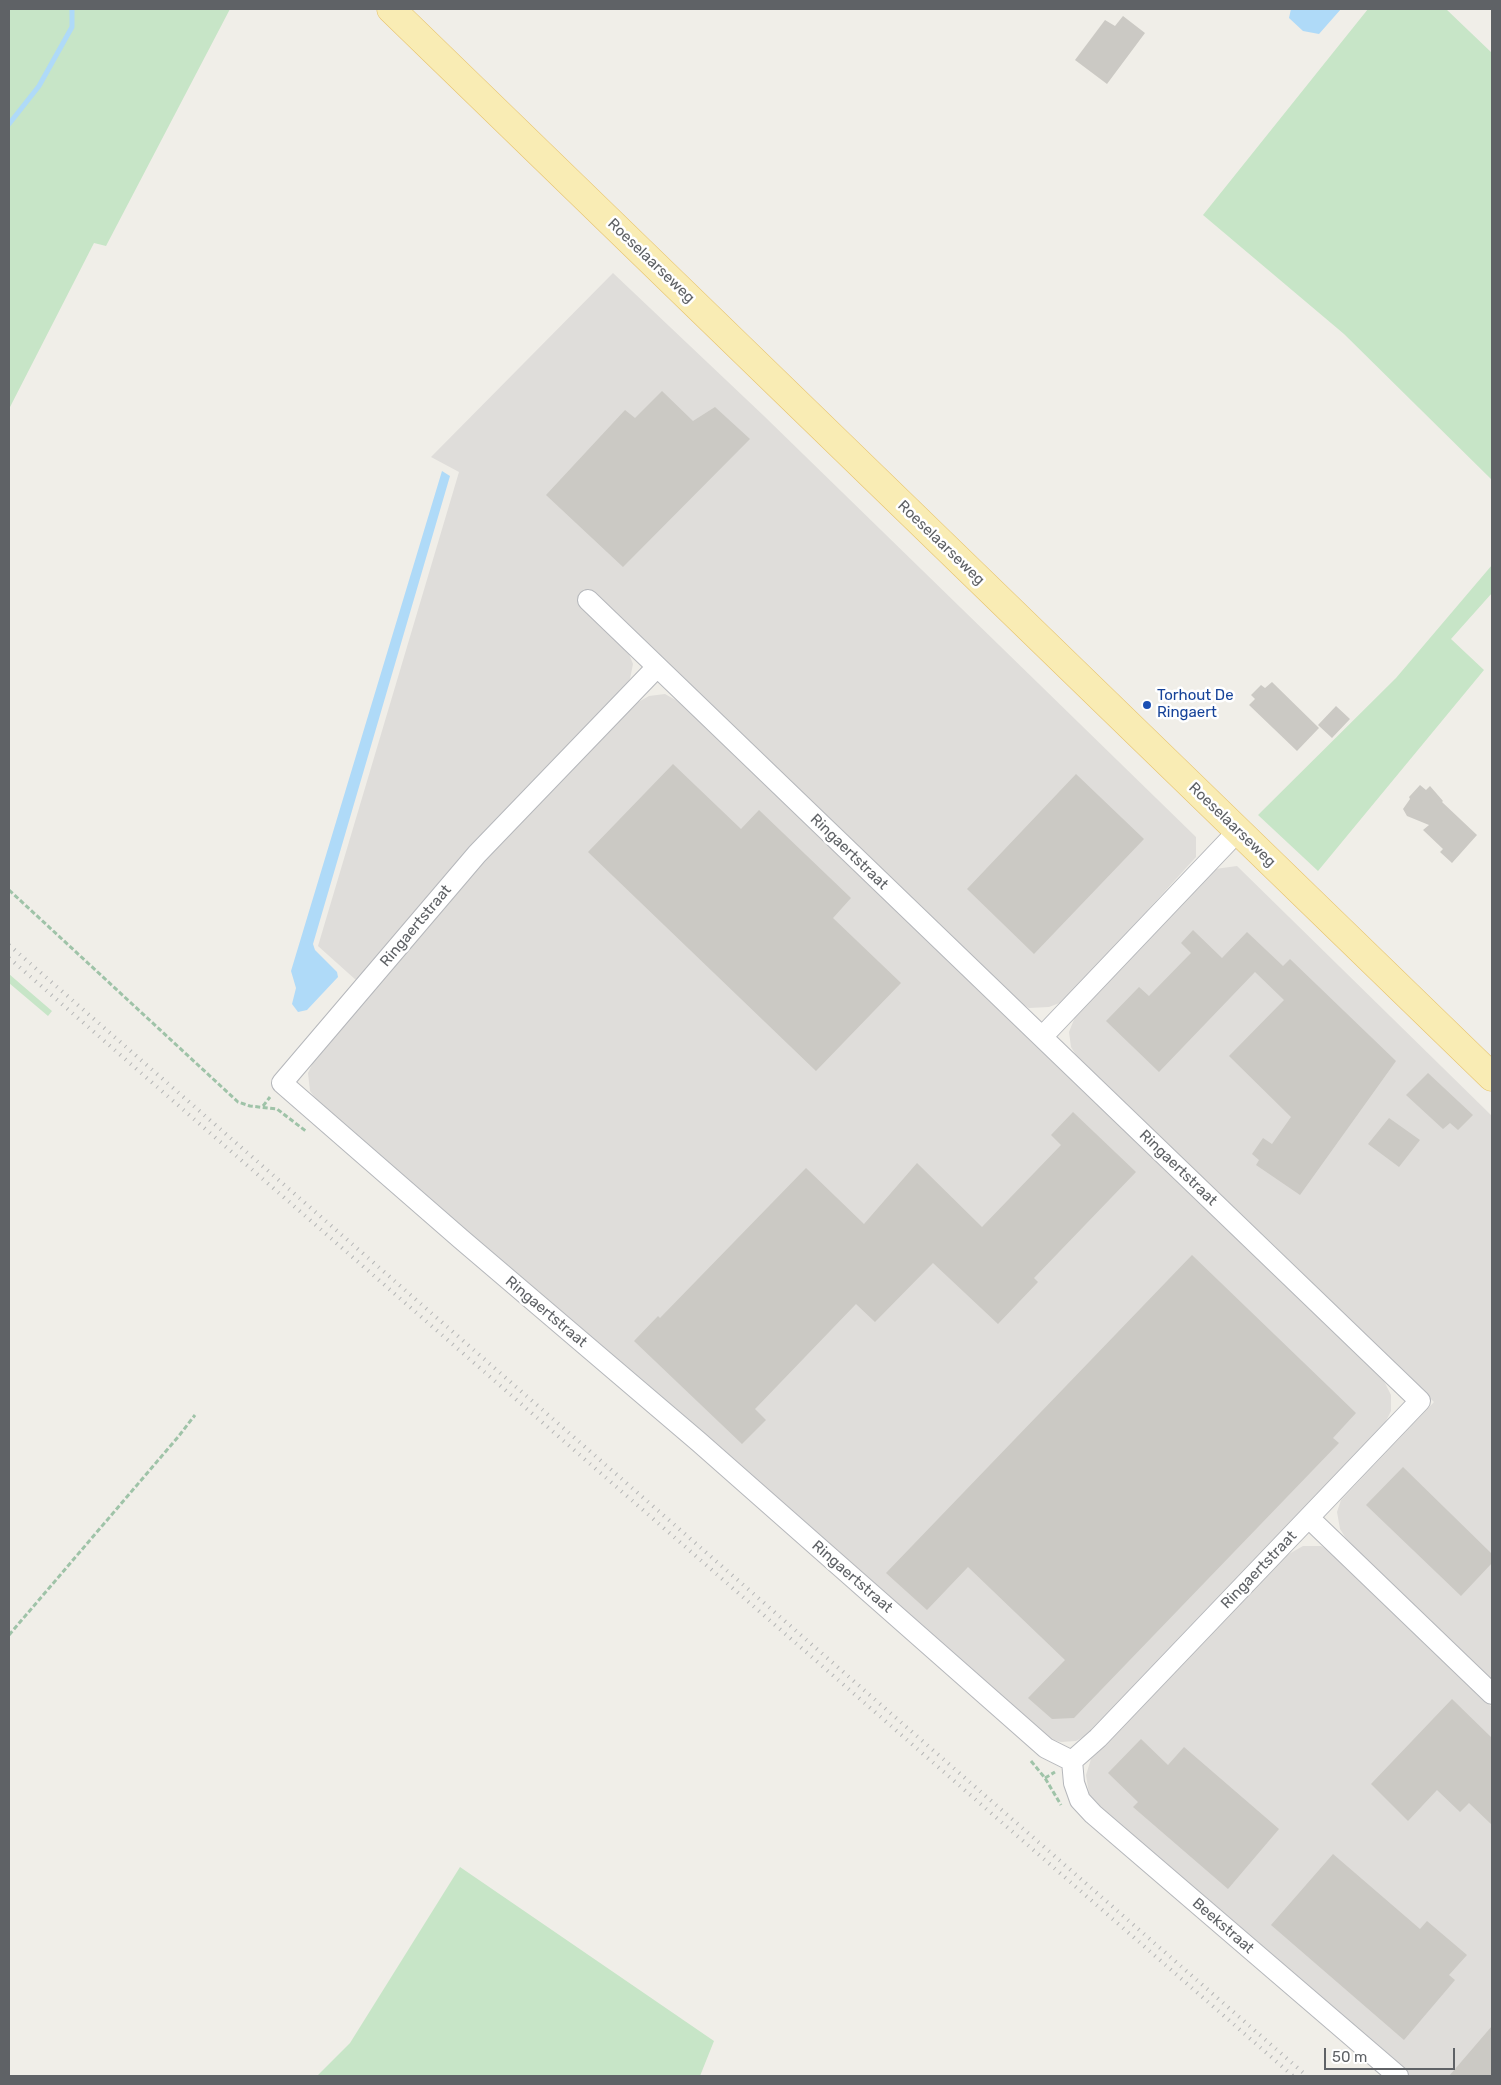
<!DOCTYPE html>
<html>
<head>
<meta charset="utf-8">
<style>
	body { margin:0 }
	#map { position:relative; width:1501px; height:2085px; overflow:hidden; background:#f0eee8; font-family:Rubik,sans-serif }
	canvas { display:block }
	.frame { position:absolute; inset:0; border:10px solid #5f6266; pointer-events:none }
	.scale { position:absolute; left:1324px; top:2048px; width:131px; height:22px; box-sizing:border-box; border:2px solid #5f6266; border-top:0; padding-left:6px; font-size:15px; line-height:18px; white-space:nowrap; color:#5f6266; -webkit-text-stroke:4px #fff; paint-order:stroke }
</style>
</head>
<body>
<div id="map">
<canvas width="1501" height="2085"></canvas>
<div class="frame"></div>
<div class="scale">50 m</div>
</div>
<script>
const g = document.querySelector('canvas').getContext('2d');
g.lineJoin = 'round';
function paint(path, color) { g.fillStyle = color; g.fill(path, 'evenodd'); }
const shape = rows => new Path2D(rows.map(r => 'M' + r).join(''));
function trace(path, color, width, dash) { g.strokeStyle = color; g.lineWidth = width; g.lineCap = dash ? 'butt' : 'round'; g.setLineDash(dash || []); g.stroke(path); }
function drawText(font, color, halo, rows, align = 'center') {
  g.font = font + ' Rubik,sans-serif'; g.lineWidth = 5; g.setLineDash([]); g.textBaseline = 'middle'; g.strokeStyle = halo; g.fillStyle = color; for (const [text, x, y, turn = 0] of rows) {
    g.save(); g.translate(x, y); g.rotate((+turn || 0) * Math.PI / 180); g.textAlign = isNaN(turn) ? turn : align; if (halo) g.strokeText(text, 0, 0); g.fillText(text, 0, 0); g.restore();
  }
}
paint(shape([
	[613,273,764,416,1196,837,1196,857,1065,1001,1049,1007,1029,1008,1014,999,589,589,577,602,627,649,633,664,630,679,621,692,357,981,318,946,459,472,431,457],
	[665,694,681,703,1384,1381,1391,1395,1391,1411,1382,1429,1092,1732,1076,1741,1061,1742,1044,1737,321,1106,310,1091,308,1073,317,1054,483,861,633,705,649,696],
	[1237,866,1492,1116,1492,1681,1350,1545,1340,1529,1337,1512,1341,1500,1434,1402,1277,1248,1079,1060,1071,1047,1069,1032,1075,1017,1215,869],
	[1303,1546,1321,1546,1335,1554,1492,1707,1492,2076,1410,2076,1098,1808,1089,1794,1086,1775,1091,1759,1287,1555]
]), '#dfddda');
paint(shape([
	[9,9,230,9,106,246,94,243,9,409],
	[1368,9,1446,9,1492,53,1492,480,1344,334,1203,215],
	[1492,565,1492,593,1451,639,1484,670,1318,871,1258,815,1396,678],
	[9,974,52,1011,48,1016,9,983],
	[460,1867,714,2041,700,2076,317,2076,350,2043]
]), '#c7e5c7');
paint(shape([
	[1291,9,1341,9,1319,34,1303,31,1289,18],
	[442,471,450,476,313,944,315,950,337,972,338,977,307,1010,298,1012,292,1004,296,988,291,971]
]), '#afdaf8');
trace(shape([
	[9,124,39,86,72,27,72,9]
]), '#afdaf8', 5);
paint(shape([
	[1123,16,1145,33,1107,84,1075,60,1105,20,1115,26],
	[662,391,693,421,715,407,750,439,623,567,546,495,625,410,635,418],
	[1272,682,1319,728,1297,751,1249,705,1255,699,1251,695,1261,685,1265,688],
	[1336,706,1350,719,1332,738,1318,725],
	[673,764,741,829,759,810,851,898,833,918,901,983,816,1071,588,852],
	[1076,774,1144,839,1034,954,967,889],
	[1420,785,1426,790,1430,786,1443,801,1442,802,1477,835,1452,863,1440,852,1443,849,1423,830,1429,825,1407,816,1403,809,1410,799,1409,797],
	[1193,930,1222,958,1247,932,1283,966,1290,959,1396,1061,1300,1195,1256,1165,1259,1160,1252,1154,1263,1138,1272,1144,1291,1117,1229,1056,1284,1000,1255,972,1159,1072,1106,1021,1139,987,1149,996,1191,953,1181,943],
	[1428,1073,1473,1115,1458,1130,1450,1123,1443,1129,1406,1095],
	[1073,1112,1136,1172,1034,1278,1038,1282,998,1324,933,1263,875,1322,856,1304,755,1409,766,1420,742,1444,634,1341,658,1316,660,1318,806,1168,864,1224,917,1163,982,1227,1061,1145,1051,1135],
	[1389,1118,1420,1140,1399,1167,1368,1144],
	[1192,1255,1356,1413,1333,1438,1339,1443,1074,1718,1052,1719,1028,1698,1065,1660,968,1567,927,1610,886,1573],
	[1403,1467,1492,1554,1492,1563,1461,1596,1366,1505],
	[1452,1699,1492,1738,1492,1825,1469,1803,1460,1812,1437,1790,1408,1821,1371,1784],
	[1141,1739,1168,1765,1184,1747,1279,1829,1228,1889,1133,1807,1138,1802,1108,1773],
	[1333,1854,1420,1929,1427,1921,1467,1955,1449,1975,1455,1980,1404,2040,1271,1925],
	[1492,2026,1492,2076,1449,2076]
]), '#cbc9c4');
const street = shape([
	[588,600,1420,1401,1098,1738,1072,1761],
	[657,667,477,854,282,1083,461,1239,699,1442,1046,1748,1072,1761],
	[1042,1037,1238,831],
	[1309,1518,1492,1694],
	[1072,1761,1074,1783,1080,1800,1093,1814,1398,2076]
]);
const primary = shape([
	[391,9,1492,1077]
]);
trace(street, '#b5b7bb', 22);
trace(primary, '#e6c16a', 29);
trace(shape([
	[9,890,238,1102,250,1106,277,1109,307,1132],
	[263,1106,270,1097],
	[9,1635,178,1437,195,1415],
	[1031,1761,1045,1778,1061,1805],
	[1045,1778,1055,1772]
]), '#9fc3a8', 3, [5, 2.5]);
trace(street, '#fff', 20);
trace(primary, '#f9ecb4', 28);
trace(shape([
	[9,945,1307,2076],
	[9,958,1293,2076]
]), '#b5b6b6', 4, [1, 6]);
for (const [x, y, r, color] of [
	[1147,705,5,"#1a4fb4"]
]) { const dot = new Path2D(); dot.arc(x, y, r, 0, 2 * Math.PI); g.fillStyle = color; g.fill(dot); trace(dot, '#fff', 2); }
drawText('15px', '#5f6266', '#fff', [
	["Roeselaarseweg",651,261,44],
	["Roeselaarseweg",941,543,44],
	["Roeselaarseweg",1232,825,44],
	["Ringaertstraat",849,852,44],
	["Ringaertstraat",416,926,-50],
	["Ringaertstraat",1178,1168,44],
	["Ringaertstraat",546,1312,40],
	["Ringaertstraat",1259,1570,-46],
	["Ringaertstraat",852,1577,41],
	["Beekstraat",1223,1926,41]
]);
drawText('15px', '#164399', '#fff', [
	["Torhout De",1157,696],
	["Ringaert",1157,713]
], 'left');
</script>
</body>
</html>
